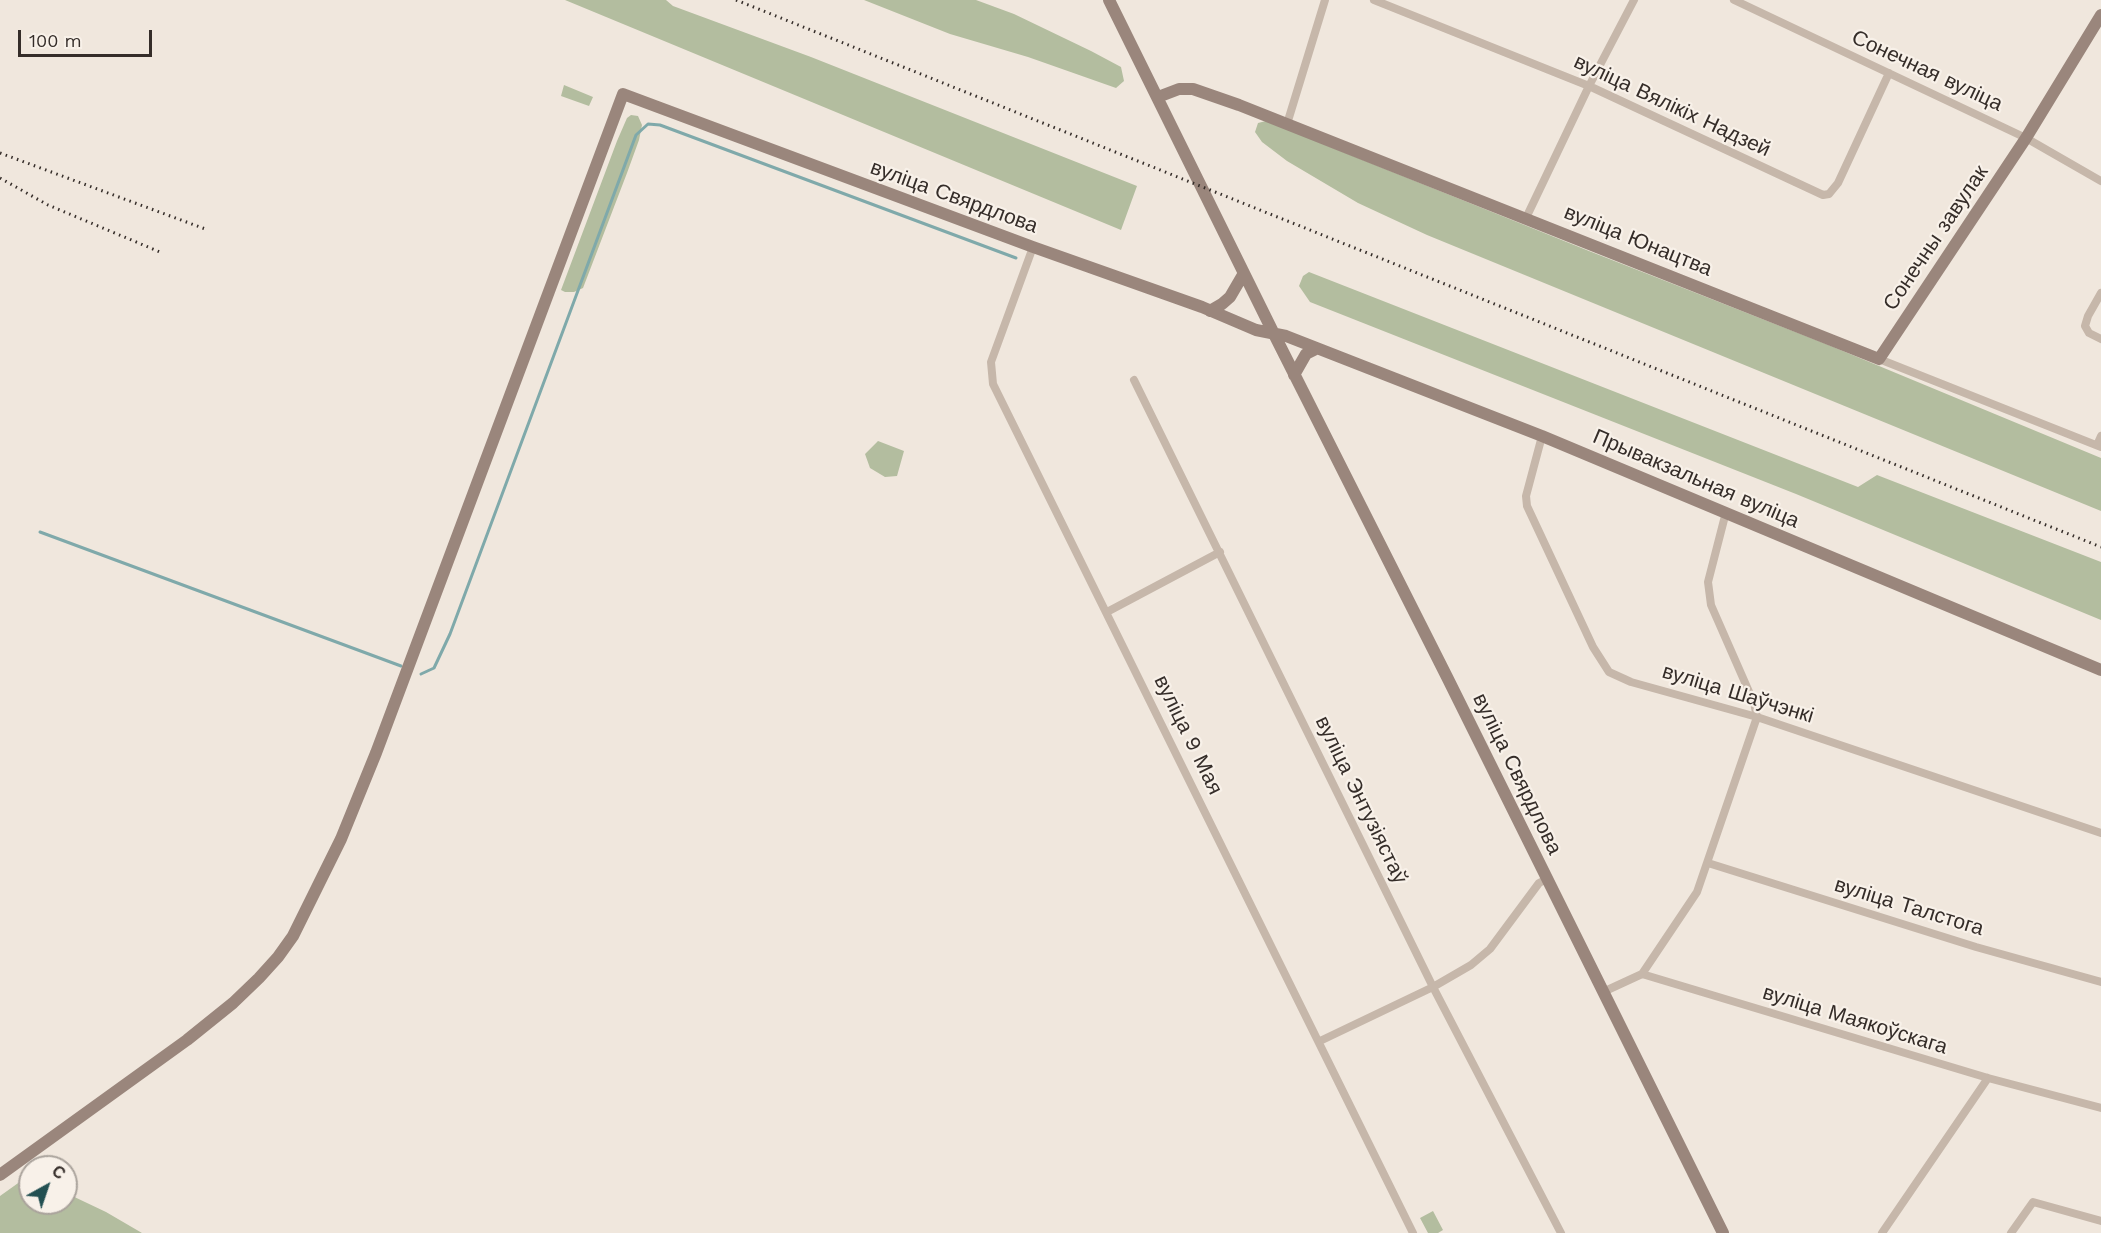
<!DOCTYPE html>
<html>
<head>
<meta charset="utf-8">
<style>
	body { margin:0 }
	#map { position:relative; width:2101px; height:1233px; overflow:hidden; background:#f0e7dd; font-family:"Work Sans",sans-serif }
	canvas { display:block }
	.north { position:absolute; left:18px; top:1155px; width:60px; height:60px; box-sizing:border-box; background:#f8f1e9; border:2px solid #aaa39c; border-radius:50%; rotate:40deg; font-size:16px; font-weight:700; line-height:24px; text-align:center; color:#352d29 }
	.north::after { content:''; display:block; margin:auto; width:21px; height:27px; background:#235052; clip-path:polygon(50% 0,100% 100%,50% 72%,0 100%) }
	.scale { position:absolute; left:18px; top:30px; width:134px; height:27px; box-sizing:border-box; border:3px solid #352d29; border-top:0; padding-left:8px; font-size:18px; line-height:21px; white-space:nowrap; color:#352d29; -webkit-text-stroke:4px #f8f1e9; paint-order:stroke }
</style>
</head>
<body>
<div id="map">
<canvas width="2101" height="1233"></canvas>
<div class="north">С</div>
<div class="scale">100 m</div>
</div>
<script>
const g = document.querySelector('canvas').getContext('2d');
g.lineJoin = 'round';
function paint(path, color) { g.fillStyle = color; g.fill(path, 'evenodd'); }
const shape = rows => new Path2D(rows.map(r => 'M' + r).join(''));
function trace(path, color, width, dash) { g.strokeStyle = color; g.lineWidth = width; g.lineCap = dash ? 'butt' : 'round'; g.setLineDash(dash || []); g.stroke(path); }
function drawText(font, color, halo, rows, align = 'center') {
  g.font = font + ' "Work Sans",sans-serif'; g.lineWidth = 4.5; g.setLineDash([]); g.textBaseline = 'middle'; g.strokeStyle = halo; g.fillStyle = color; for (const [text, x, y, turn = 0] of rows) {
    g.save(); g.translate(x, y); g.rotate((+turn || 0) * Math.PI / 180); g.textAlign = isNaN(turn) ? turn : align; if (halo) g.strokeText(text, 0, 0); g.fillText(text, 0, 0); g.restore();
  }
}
paint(shape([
	[565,0,666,0,673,6,811,57,1137,186,1121,230],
	[864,0,976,0,1014,14,1091,51,1121,67,1124,81,1116,88,1028,57,950,34],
	[564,85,593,97,589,106,561,96],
	[631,115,638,116,642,125,639,140,627,173,583,288,574,292,565,292,561,290,617,141,627,118],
	[1266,121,1589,251,1826,344,2101,458,2101,511,1427,235,1358,203,1287,161,1262,142,1255,132,1258,123],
	[1309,272,1858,487,1877,475,2101,562,2101,620,1796,494,1310,302,1299,286,1303,276],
	[878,441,904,451,897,476,885,477,870,468,865,454],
	[28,1176,30,1176,30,1203,66,1203,66,1193,106,1212,142,1233,0,1233,0,1196],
	[1433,1211,1443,1230,1438,1233,1428,1233,1420,1218]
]), '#b3bd9f');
trace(shape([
	[40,532,401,666],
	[421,674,434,668,450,634,636,135,648,124,660,125,1016,258]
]), '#7fa9aa', 3);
trace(shape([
	[1374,0,1589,86,1823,195,1829,194,1838,183,1889,73],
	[1734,0,2026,138,2101,181],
	[1287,124,1325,0],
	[1526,218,1589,86,1634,0],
	[1033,247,991,362,993,384,1413,1233],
	[2101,293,2088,316,2085,326,2089,333,2101,339],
	[1879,359,2101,447],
	[1134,380,1433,987,1561,1233],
	[1542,436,1526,496,1527,506,1593,647,1609,672,1631,682,1757,717,2101,833],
	[2097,445,2101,436],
	[1107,612,1220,552],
	[1708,863,1976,947,2101,982],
	[1642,974,1697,892,1757,717,1754,703,1711,605,1708,582,1726,512],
	[1603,992,1642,974,1988,1078,2101,1108],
	[1320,1041,1433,987,1471,965,1490,949,1539,883,1547,879],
	[1882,1233,1988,1078],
	[2011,1233,2033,1202,2101,1221]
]), '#c6b7aa', 8);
trace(shape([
	[1109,0,1273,332,1447,677,1723,1233],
	[1158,97,1179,89,1193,89,1239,105,1879,359,2026,138,2101,15],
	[1210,311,1222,304,1230,297,1244,273],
	[1294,375,1306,354,1316,349],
	[0,1175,187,1040,233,1003,259,978,278,957,293,936,341,839,376,753,623,94,1033,247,1202,307,1256,330,1286,336,1542,436,2101,670]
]), '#9a867c', 12);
trace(shape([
	[736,0,2101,547],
	[0,153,208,230],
	[0,178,48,205,160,252]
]), '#352d29', 3, [1.5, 4.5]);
drawText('21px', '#352d29', '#f8f1e9', [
	["Сонечная вуліца",1927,71,25],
	["вуліца Вялікіх Надзей",1672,106,25],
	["вуліца Свярдлова",954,197,20],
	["Сонечны завулак",1936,238,-56],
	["вуліца Юнацтва",1638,241,22],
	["Прывакзальная вуліца",1696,479,23],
	["вуліца Шаўчэнкі",1738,694,17],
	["вуліца 9 Мая",1188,735,64],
	["вуліца Свярдлова",1517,774,64],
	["вуліца Энтузіястаў",1361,800,64],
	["вуліца Талстога",1909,907,17],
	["вуліца Маякоўскага",1855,1020,17]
]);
</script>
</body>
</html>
